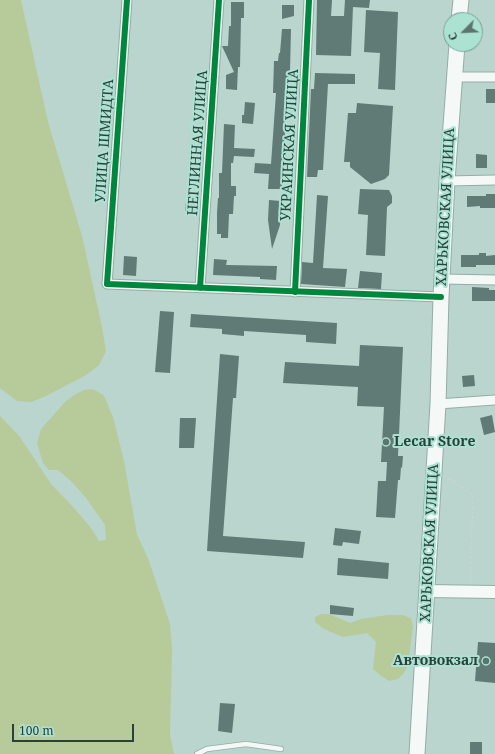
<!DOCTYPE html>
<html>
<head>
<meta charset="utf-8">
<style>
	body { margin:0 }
	#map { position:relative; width:495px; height:754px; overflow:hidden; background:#b9d5cd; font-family:"Noto Serif",serif }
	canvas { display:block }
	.north { position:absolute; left:443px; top:12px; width:40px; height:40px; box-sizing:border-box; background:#ace2d2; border:1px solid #78a195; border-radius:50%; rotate:246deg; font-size:11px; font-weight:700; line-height:16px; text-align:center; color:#2a403a }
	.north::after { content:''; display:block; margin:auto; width:14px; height:18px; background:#5c746d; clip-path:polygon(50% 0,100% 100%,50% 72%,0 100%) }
	.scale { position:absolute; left:12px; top:724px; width:122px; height:18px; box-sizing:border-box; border:2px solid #2a403a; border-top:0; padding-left:5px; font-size:12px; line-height:14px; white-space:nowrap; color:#2a403a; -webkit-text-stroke:3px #ace2d2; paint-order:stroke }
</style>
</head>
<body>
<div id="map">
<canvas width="495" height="754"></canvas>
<div class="north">С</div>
<div class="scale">100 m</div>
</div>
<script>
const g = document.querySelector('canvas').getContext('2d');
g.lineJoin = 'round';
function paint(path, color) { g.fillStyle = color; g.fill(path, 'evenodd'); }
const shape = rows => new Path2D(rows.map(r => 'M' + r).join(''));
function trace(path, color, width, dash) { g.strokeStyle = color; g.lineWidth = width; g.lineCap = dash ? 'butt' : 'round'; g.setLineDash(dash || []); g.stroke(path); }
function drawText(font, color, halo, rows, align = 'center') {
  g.font = font + ' "Noto Serif",serif'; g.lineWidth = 4; g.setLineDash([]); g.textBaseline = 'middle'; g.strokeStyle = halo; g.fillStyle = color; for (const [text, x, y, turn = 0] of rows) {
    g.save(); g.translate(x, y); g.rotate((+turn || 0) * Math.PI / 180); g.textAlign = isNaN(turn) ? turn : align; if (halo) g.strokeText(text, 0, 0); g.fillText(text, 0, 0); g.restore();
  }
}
paint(shape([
	[0,0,21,0,48,122,82,236,102,327,106,351,99,365,86,375,44,397,31,402,17,401,0,388],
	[91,389,97,391,104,396,113,417,124,461,137,535,148,558,170,624,172,648,170,735,174,754,0,754,0,416,20,437,51,484,74,508,91,528,99,541,106,540,105,525,86,498,72,482,58,470,49,470,43,463,37,443,41,429,66,401,76,394,84,390],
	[321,614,329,614,350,623,361,619,388,615,402,615,411,618,413,626,408,665,404,673,398,679,389,681,380,675,373,669,376,642,367,633,343,637,324,629,315,622,315,617]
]), '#b7ca9a');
paint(shape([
	[317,0,332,0,331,16,344,16,345,0,370,0,369,8,353,7,351,56,316,55],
	[231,2,244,2,244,18,241,18,240,67,238,67,237,90,226,89,226,75,234,72,222,46,228,46,229,26,231,26],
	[282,5,294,5,294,16,282,19],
	[366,10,398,12,395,90,378,89,380,53,364,52],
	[282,29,291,29,290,71,287,94,282,189,268,189,269,174,254,173,255,163,271,164,276,93,273,93,274,61,278,61,279,53,280,53],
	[315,73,355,74,355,84,328,84,323,170,318,170,317,177,307,177,311,89,314,89],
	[486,89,495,89,495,103,486,103],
	[245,102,255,103,253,124,242,123,242,115,244,115],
	[357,103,393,106,389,175,385,179,371,184,350,167,350,162,344,162,348,113,356,113],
	[224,124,235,125,234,148,255,149,254,157,234,156,233,163,231,163,231,186,236,186,236,196,234,196,233,214,229,214,228,238,221,238,221,234,217,234,217,213,218,198,219,198,219,173,222,173],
	[476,154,487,155,487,168,476,168],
	[360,189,389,190,392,196,392,203,387,207,385,256,366,255,368,215,358,214],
	[486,194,495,194,495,208,480,208,480,206,467,207,467,196,486,196],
	[317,195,328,196,323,268,347,269,345,287,301,284,302,262,313,263],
	[269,200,281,201,280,225,272,249,268,220],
	[186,202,196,203,195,212,185,211],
	[479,253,486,253,486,256,495,255,495,265,476,265,476,267,461,267,461,255,479,255],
	[124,256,137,257,136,276,123,275],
	[214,259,227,260,226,265,277,266,276,280,260,279,260,277,213,275],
	[360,271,382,273,381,289,358,288],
	[472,287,489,288,489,290,495,290,495,301,472,301],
	[160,311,174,312,170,373,155,372],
	[191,314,337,323,336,344,306,342,306,335,244,331,244,336,222,334,222,329,190,327],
	[360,345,403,347,398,456,403,456,402,468,401,467,400,480,398,480,395,518,376,517,378,481,386,481,387,462,381,462,384,407,357,406,358,387,283,383,285,362,359,366],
	[220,354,239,356,236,398,233,398,223,536,305,542,303,558,207,551],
	[474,375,475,386,463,387,462,376],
	[492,415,495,432,484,435,480,418],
	[180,418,196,418,194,448,179,448],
	[335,528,361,531,359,544,343,542,342,546,333,545],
	[338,558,389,563,388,579,337,575],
	[330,605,354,608,353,616,330,614],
	[478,642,495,643,495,683,475,681],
	[220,703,235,704,232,733,218,731],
	[470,742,482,742,482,754,470,754]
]), '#607a76');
const service = shape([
	[197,754,207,749,246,744,281,749]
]);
const minor = shape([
	[127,0,107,284,441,297],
	[454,77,495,77],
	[447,181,495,180],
	[442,279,495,280],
	[200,288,219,0],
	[295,292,309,0],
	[438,404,495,400]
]);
const secondary = shape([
	[427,591,495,592]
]);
const trunk = shape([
	[459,20,461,0],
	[417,754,438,404,441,297,447,181,457,44]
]);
trace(service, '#95aca5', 6);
trace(minor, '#95aca5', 11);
trace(secondary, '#95aca5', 14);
trace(trunk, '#95aca5', 17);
trace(shape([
	[445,476,470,492,473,498,470,582]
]), '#ccd5d2', 1.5, [2, 3]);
trace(service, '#f4f9f8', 4.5);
trace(minor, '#f4f9f8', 9);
trace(secondary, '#f4f9f8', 12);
trace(trunk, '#f4f9f8', 15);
trace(shape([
	[127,0,107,284,441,297],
	[200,288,219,0],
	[295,292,309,0]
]), '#00873e', 6);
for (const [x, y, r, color] of [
	[386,442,4,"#5c746d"],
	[486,661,4,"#5c746d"]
]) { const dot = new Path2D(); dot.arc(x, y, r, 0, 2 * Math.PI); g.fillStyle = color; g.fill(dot); trace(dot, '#ace2d2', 1.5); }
drawText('14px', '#2a403a', '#ace2d2', [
	["УЛИЦА ШМИДТА",105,141,-86],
	["НЕГЛИННАЯ УЛИЦА",198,143,-86],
	["УКРАИНСКАЯ УЛИЦА",290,145,-87],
	["ХАРЬКОВСКАЯ УЛИЦА",446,207,-87],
	["ХАРЬКОВСКАЯ УЛИЦА",430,543,-87]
]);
drawText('bold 14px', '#2a403a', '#ace2d2', [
	["Lecar Store",394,442],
	["Автовокзал",478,661,"right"]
], 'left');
</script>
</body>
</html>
